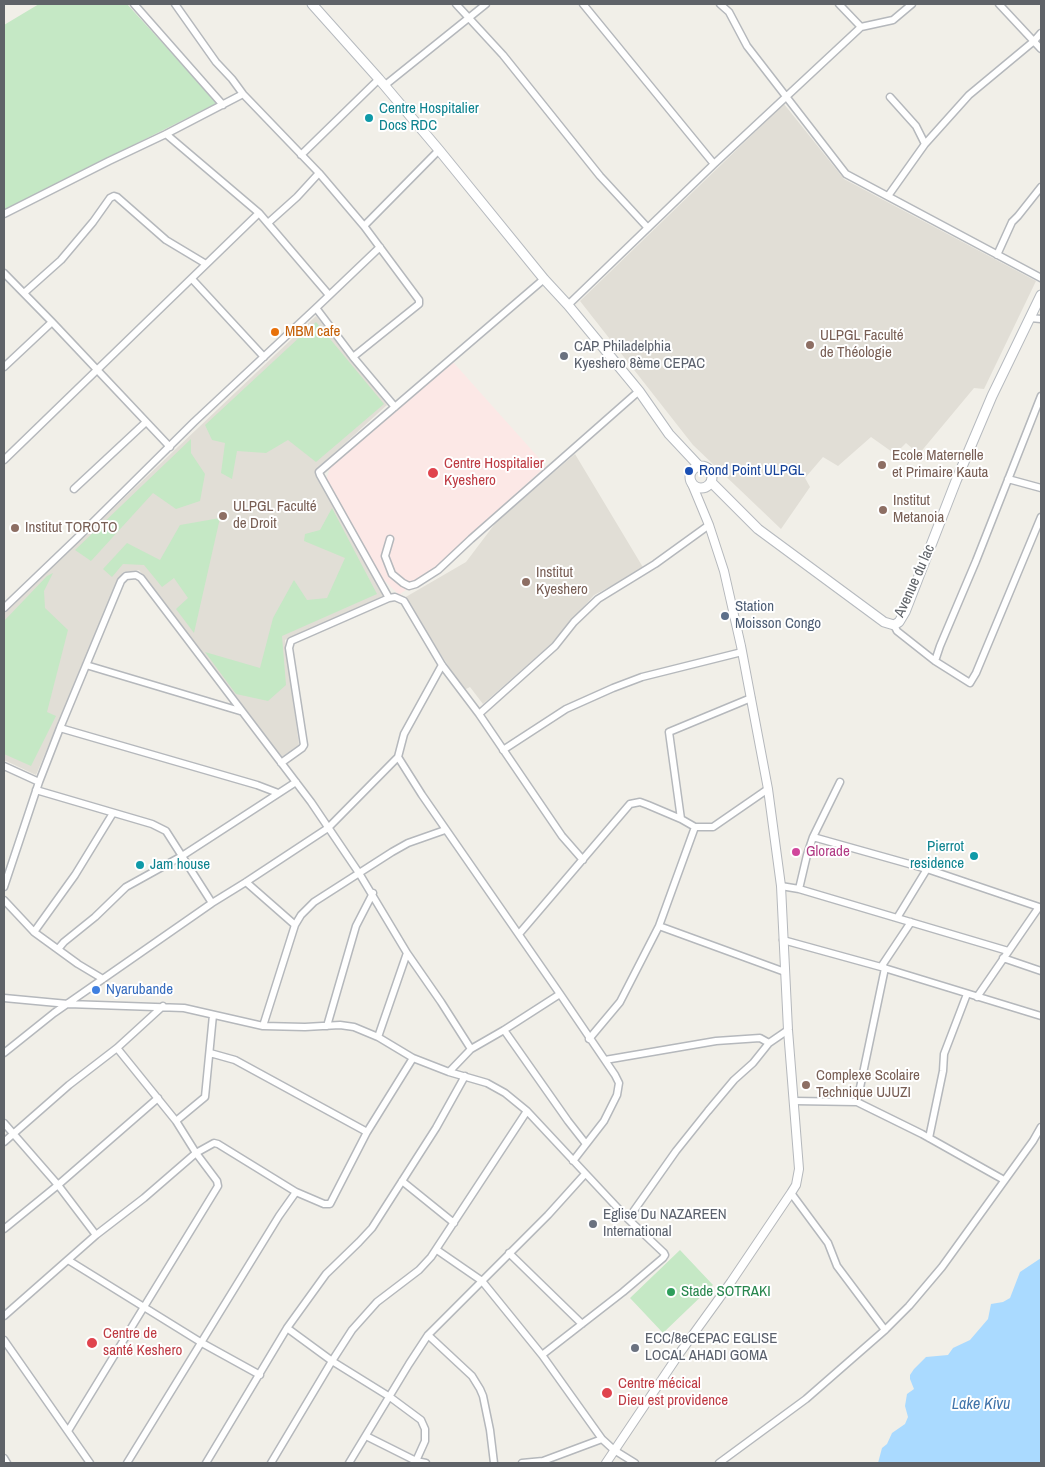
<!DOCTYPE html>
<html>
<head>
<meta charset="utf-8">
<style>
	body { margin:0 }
	#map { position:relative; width:1045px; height:1467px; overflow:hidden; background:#f1efe8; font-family:"Archivo Narrow",sans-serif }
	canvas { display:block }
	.frame { position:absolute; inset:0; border:5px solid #5f6368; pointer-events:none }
</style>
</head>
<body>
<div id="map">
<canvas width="1045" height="1467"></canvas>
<div class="frame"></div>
</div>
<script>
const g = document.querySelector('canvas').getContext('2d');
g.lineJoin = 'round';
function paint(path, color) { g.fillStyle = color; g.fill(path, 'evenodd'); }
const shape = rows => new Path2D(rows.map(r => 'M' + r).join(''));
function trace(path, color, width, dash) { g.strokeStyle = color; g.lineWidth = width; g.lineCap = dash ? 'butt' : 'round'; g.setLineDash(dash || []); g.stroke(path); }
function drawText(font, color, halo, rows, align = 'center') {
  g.font = font + ' "Archivo Narrow",sans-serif'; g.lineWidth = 4; g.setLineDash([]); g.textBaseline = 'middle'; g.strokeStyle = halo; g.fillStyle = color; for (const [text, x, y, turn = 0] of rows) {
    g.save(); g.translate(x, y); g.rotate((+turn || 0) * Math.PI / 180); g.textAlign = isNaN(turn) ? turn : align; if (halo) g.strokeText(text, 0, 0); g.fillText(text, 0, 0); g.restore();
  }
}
paint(shape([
	[784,104,844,179,1036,281,984,389,974,388,919,454,906,443,895,454,871,437,838,466,823,457,805,478,810,487,781,529,693,445,580,301],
	[316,316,387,405,318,468,317,473,383,596,285,640,299,745,280,758,139,570,123,572,113,593,36,775,4,760,4,614,61,558],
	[575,454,644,569,594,595,551,644,483,704,470,687,464,690,404,598,466,562,497,521]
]), '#e1ded6');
paint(shape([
	[453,362,546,466,436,567,399,595,382,578,353,531,326,481,331,464]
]), '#fce8e6');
paint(shape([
	[39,4,127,4,217,103,4,210,4,25],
	[316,322,384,404,316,462,288,440,266,453,237,451,232,479,221,473,225,443,212,440,205,425],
	[191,439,191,453,205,474,200,501,176,509,153,493,91,561,75,550],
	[332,508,377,594,282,636,286,685,268,701,236,694,205,652,260,668,273,618,294,580,307,600,327,598,345,558,304,541,305,534,320,530],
	[220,518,194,633,176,609,188,598,174,578,162,587,144,565,123,564,112,577,103,569,127,543,160,560,180,525],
	[53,573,44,591,45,608,68,630,47,712,56,716,31,766,4,754,4,621,47,576],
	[680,1250,713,1285,663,1333,630,1298]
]), '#c5e8c5');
paint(shape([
	[1041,1258,1041,1463,878,1463,882,1448,887,1444,892,1433,905,1424,908,1417,905,1406,907,1394,914,1389,910,1379,910,1375,914,1369,926,1357,948,1355,953,1348,970,1340,988,1319,991,1304,1003,1302,1010,1298,1020,1272]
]), '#aadaff');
const minor = shape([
	[134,4,223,105],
	[175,4,216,62,232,79,243,94,319,173,364,226,419,300,419,304,353,357],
	[456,4,503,55,600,176,648,228],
	[583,4,714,164],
	[720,4,729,12,747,46,846,174,1041,278],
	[839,4,861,27],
	[999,4,1041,49],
	[384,86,486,4],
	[890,97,916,126,925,144],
	[166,134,259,213,329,295],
	[301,155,379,79],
	[888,196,925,144,969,95,1034,41,1041,33],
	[4,214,109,161,166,134,243,94],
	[268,223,297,197,319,173],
	[364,226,439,150],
	[997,255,1012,222,1018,216,1041,187],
	[4,273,52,322,170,447],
	[192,279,264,357],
	[544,279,319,472,320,475,389,598,395,597,404,601,442,665,479,714,562,836,583,860],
	[24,293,61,260,93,222,110,198,114,196,117,197,166,240,206,264],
	[568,305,714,164,861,27,893,20,912,4],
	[316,308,353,357,395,407],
	[1030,318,1041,319],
	[4,367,52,322],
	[4,460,259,213],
	[1008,479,1041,488],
	[74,489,146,422],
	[390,539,385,556,392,574,403,583,409,586,416,584,438,570,471,539,639,391],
	[4,608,76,539,194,422,316,308,380,247],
	[894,625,897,631,935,661,970,683,976,673,1041,517],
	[935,661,940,646,976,561,1041,396],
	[86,665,240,711],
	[751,698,669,732,681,819,695,827,713,827,768,789],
	[479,714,555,646,574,622,598,599,655,564,709,525],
	[60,728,257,785,278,793],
	[503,750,566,709,613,688,642,677,742,652],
	[398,757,422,795,560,994,615,1075,619,1083,617,1095,604,1121,573,1161],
	[281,763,302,748,304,745,289,648,291,641,389,598],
	[4,766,39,782],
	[36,790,152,824,166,831,212,903],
	[813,837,927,869,1039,907,977,997],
	[246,882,295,925],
	[781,886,799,889,1008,951],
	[4,887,39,782,60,728,121,581,126,576,136,575,141,578,311,802,359,873,407,953,441,1002,471,1049],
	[799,889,807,855,813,837,840,782],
	[4,900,34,932,78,964,103,979],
	[897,918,927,869],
	[659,926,785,972],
	[34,932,75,875,113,813],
	[519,934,630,804,640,802,648,805,681,819],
	[783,940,881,967,1041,1016],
	[58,949,64,942,95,917,126,887,182,856,296,782],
	[1003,958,1041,971],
	[881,967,911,922],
	[4,998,68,1004,184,1008,263,1026,305,1027,340,1025,354,1027,378,1037,413,1058,449,1072,487,1083,505,1093,527,1111,628,1219,664,1253,665,1255,663,1258,623,1292,542,1355],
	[263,1026,295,925,301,915,314,902,392,852,408,843,445,830],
	[327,1026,356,926,373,893],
	[504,1030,568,1121,586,1144],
	[378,1037,407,953],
	[589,1039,620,1002,659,926,695,827],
	[4,1053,54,1013,212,903,246,882,328,828,398,757,404,734,442,665],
	[210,1053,235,1060,367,1132],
	[605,1060,716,1041,760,1038,769,1043],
	[449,1072,471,1049,504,1030,560,994],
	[794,1101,857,1102,922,1134,1004,1180],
	[857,1102,885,968],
	[176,1121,205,1097,213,1015],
	[4,1123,58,1185,96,1235],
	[929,1138,943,1071,944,1054,967,994],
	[4,1142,69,1085,117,1048,163,1006],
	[402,1181,454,1223],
	[791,1193,828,1243,837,1266,885,1330],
	[628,1219,676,1151,708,1111,734,1080,753,1063,769,1043,788,1030],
	[4,1229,58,1185,158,1098],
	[437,1250,482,1281,542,1355,602,1439,614,1450,635,1463],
	[509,1253,582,1324],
	[68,1260,202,1343,260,1375],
	[4,1316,96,1235,144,1198,196,1153,214,1143,218,1144,296,1192,324,1204,330,1204,367,1132,413,1058],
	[287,1328,332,1361,390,1397,421,1420,425,1429,425,1441,416,1461],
	[428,1335,472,1376,480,1389,483,1396,490,1430,494,1463],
	[4,1340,90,1463],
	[68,1431,218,1186,217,1181,196,1153,176,1121,117,1048],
	[366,1436,416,1461,426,1463],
	[4,1458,7,1463],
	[127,1463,279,1216,296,1192],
	[206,1463,287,1328,326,1274,359,1242,372,1228,436,1128,465,1076],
	[271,1463,332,1361,352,1330,377,1302,419,1270,431,1257,527,1111],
	[349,1463,409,1364,428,1335,548,1215,585,1174],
	[522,1463,543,1461,602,1439],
	[719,1463,806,1399,885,1330,909,1306,942,1267,1033,1141,1041,1127]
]);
const tertiary = shape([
	[606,1463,679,1354,731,1282,791,1193,796,1185,799,1169,788,1030,781,886,768,789,741,646,724,571,709,525,692,484]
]);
const secondary = shape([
	[312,4,379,79,439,150,544,279,568,305,639,391,669,434,698,465],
	'690 477a11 11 0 1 1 22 0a11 11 0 1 1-22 0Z',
	[711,482,758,529,884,622,894,625,899,622,905,612,956,481,992,396,1041,295]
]);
trace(minor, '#b5b8bc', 9);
trace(tertiary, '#b5b8bc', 10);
trace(secondary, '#b6babf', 11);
trace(minor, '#fff', 6);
trace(tertiary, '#fff', 8);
trace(secondary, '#fff', 9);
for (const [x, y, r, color] of [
	[369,118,5,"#0f9aa8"],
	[275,332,5,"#e8710a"],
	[810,345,5,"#8d6e63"],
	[564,356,5,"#6b7280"],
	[882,465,5,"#8d6e63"],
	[689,471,5,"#1a4fb4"],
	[433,473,6,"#e0444e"],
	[883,510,5,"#8d6e63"],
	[223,516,5,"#8d6e63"],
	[15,528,5,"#8d6e63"],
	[526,582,5,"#8d6e63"],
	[725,616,5,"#5c6f8a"],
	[796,852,5,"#d1479c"],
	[974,856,5,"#0f9aa8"],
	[140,865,5,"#0f9aa8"],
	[96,990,5,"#3f7fe0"],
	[806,1085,5,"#8d6e63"],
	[593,1224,5,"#6b7280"],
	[671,1292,5,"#2e9e5b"],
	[92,1343,6,"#e0444e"],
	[635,1348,5,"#6b7280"],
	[607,1393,6,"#e0444e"]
]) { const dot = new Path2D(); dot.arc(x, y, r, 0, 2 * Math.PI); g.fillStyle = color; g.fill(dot); trace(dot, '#fff', 2); }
drawText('15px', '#0d838f', '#fff', [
	["Centre Hospitalier",379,109],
	["Docs RDC",379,126],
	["Pierrot",964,847,"right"],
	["residence",964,864,"right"],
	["Jam house",150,865]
], 'left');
drawText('15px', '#c56008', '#fff', [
	["MBM cafe",285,332]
], 'left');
drawText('15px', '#785e54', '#fff', [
	["ULPGL Faculté",820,336],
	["de Théologie",820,353],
	["Ecole Maternelle",892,456],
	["et Primaire Kauta",892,473],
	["Institut",893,501],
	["Metanoia",893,518],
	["ULPGL Faculté",233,507],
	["de Droit",233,524],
	["Institut TOROTO",25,528],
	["Institut",536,573],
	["Kyeshero",536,590],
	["Complexe Scolaire",816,1076],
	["Technique UJUZI",816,1093]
], 'left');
drawText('15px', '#5b616d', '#fff', [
	["CAP Philadelphia",574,347],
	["Kyeshero 8ème CEPAC",574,364],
	["Eglise Du NAZAREEN",603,1215],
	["International",603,1232],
	["ECC/8eCEPAC EGLISE",645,1339],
	["LOCAL AHADI GOMA",645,1356]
], 'left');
drawText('15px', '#be3a42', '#fff', [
	["Centre Hospitalier",444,464],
	["Kyeshero",444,481],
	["Centre de",103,1334],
	["santé Keshero",103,1351],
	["Centre mécical",618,1384],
	["Dieu est providence",618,1401]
], 'left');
drawText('15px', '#164399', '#fff', [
	["Rond Point ULPGL",699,471]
], 'left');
drawText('15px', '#5f6368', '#fff', [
	["Avenue du lac",915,581,-66]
]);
drawText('15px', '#4e5e75', '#fff', [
	["Station",735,607],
	["Moisson Congo",735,624]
], 'left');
drawText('15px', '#b23c85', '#fff', [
	["Glorade",806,852]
], 'left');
drawText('15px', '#366cbe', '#fff', [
	["Nyarubande",106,990]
], 'left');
drawText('15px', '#27864d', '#fff', [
	["Stade SOTRAKI",681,1292]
], 'left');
drawText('italic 16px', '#4174aa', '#fff', [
	["Lake Kivu",981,1405]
]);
</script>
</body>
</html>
